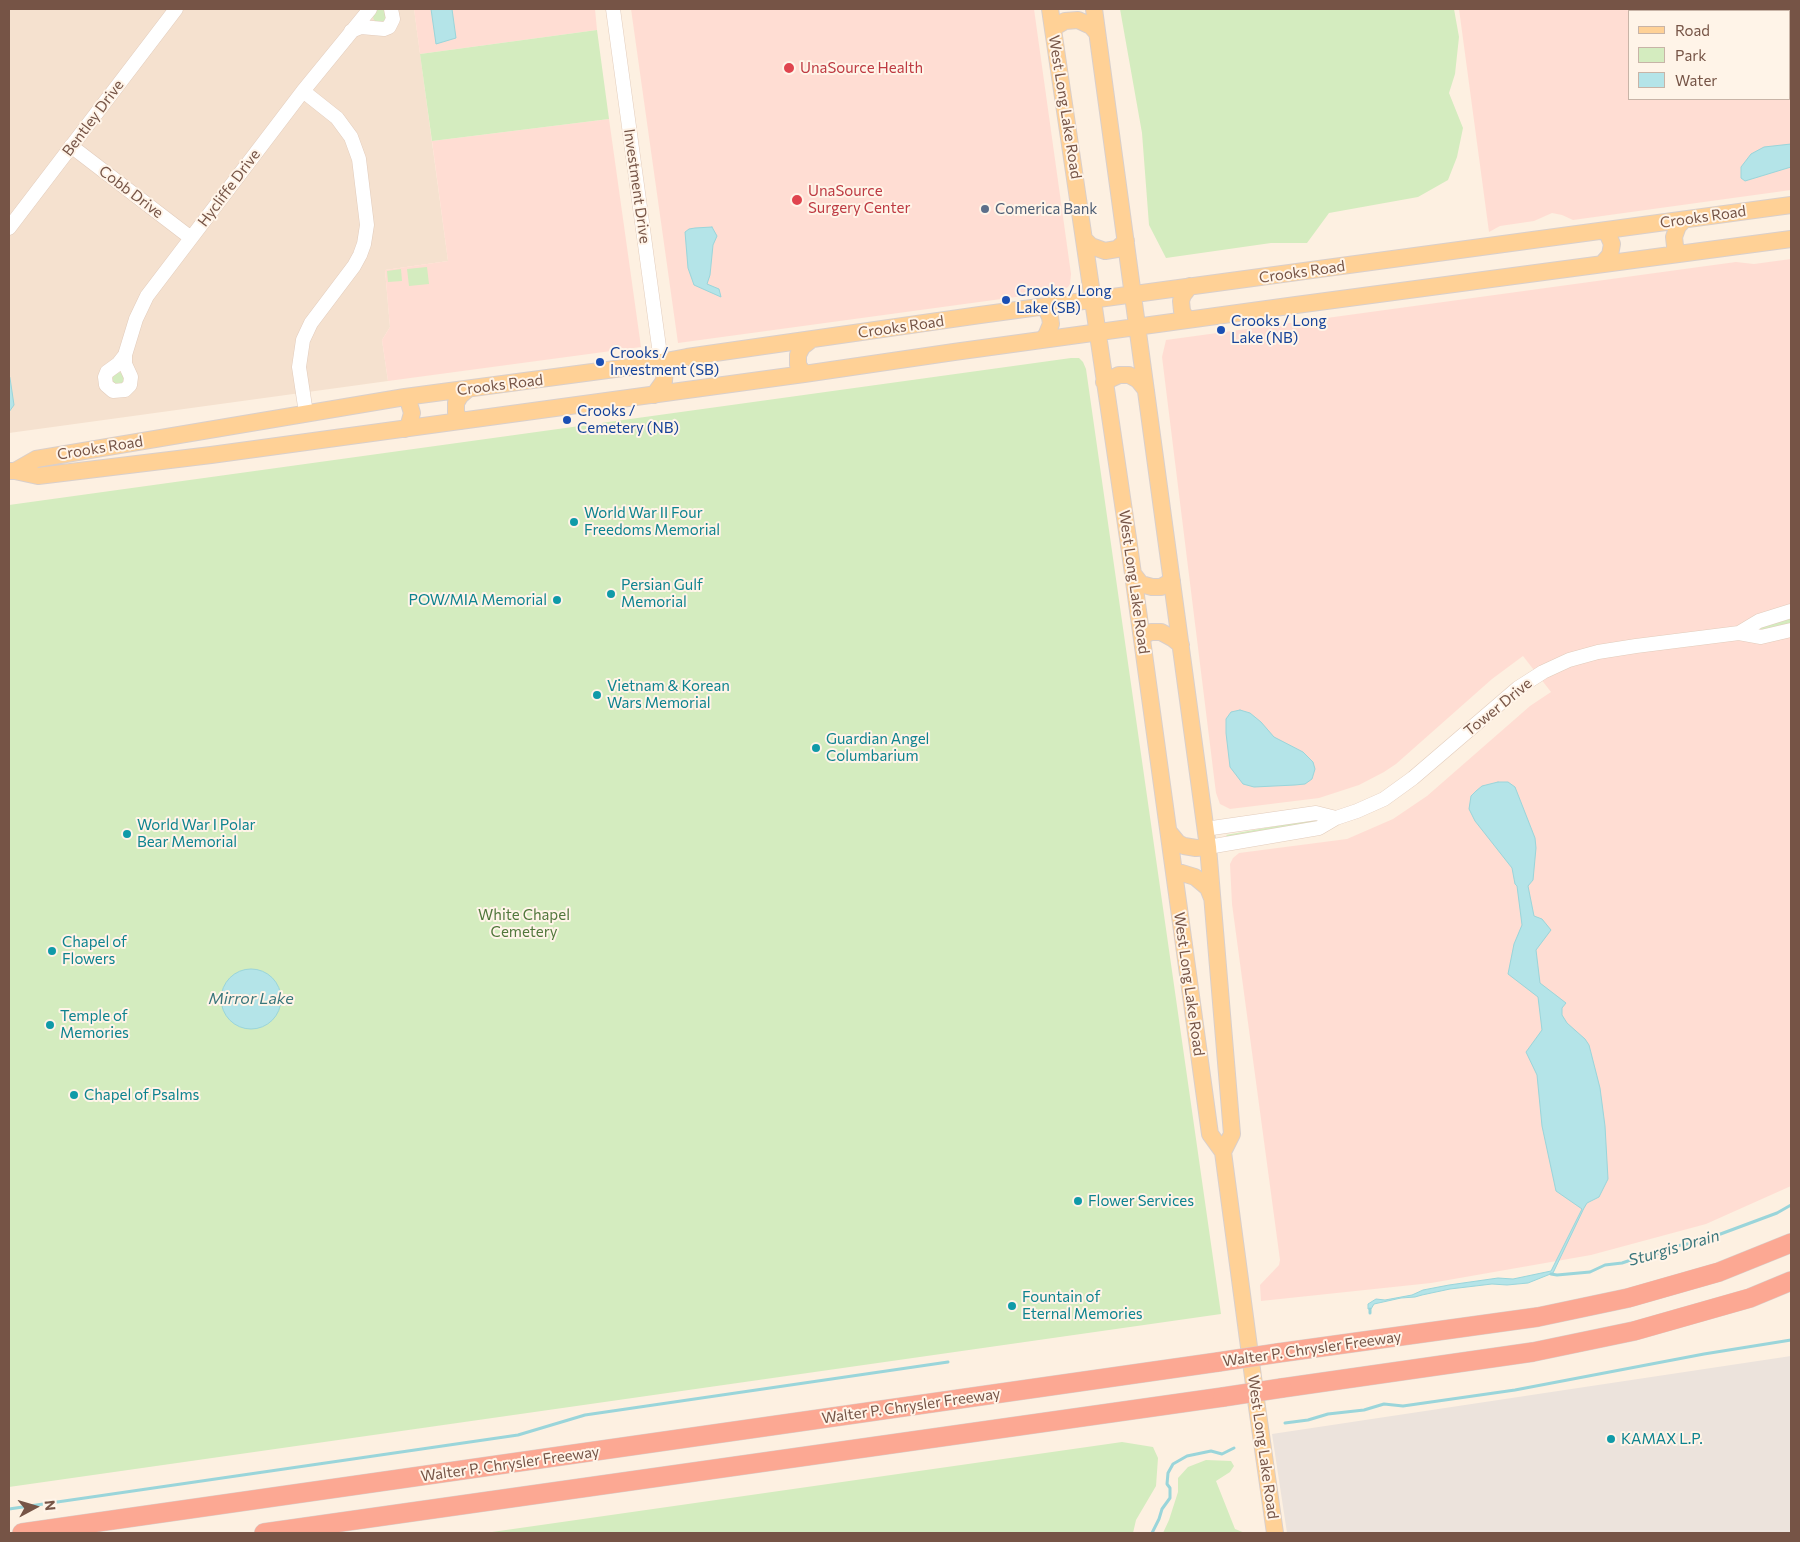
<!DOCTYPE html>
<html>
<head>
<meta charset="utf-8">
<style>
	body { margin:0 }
	#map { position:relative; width:1800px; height:1542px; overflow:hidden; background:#fdf0e1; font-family:Commissioner,sans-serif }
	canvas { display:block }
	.frame { position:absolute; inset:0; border:10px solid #765446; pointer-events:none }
	.legend { position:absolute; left:1628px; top:10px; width:162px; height:90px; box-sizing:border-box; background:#fff4e8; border:1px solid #c8b4a7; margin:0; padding:6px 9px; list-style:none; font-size:15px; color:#765446 }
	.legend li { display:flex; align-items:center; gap:10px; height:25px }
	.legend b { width:25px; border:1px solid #c8b4a7 }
	.north { position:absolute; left:10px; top:1482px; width:50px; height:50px; -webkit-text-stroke:4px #fff4e8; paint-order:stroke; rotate:84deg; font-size:14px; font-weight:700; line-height:20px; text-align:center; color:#765446 }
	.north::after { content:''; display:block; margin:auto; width:18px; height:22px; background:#765446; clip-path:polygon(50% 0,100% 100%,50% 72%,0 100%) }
</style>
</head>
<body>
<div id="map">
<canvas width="1800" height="1542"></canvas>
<div class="frame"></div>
<ul class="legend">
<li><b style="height:6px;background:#ffd196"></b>Road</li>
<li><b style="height:14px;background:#d4ecbf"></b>Park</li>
<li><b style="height:14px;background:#b4e4e8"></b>Water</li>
</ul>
<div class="north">N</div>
</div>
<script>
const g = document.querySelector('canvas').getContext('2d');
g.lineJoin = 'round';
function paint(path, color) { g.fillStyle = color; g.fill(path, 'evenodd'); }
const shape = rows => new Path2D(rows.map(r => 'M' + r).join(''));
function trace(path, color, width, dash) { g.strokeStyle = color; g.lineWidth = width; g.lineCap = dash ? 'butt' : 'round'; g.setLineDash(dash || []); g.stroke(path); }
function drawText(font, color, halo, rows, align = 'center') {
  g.font = font + ' Commissioner,sans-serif'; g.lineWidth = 4; g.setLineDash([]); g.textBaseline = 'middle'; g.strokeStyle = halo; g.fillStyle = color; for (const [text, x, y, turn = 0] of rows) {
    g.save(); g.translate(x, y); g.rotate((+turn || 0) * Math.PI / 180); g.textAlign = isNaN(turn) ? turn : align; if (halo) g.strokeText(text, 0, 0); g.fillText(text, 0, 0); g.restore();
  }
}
paint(shape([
	[9,9,414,9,448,261,385,270,390,327,382,340,388,381,9,433]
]), '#f5e1cf');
paint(shape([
	[414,9,595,9,597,30,420,54],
	[631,9,1034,9,1071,274,1070,284,1068,287,1060,291,678,343],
	[1459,9,1791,9,1791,190,1573,220,1562,215,1552,213,1534,221,1500,226,1489,232],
	[1629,11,1789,11,1789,99,1629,99],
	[609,119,641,347,388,381,382,340,390,327,385,270,448,261,432,141],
	[1791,259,1791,1186,1706,1224,1591,1255,1431,1283,1261,1301,1260,1285,1279,1265,1280,1260,1232,904,1230,864,1233,858,1239,853,1347,839,1393,819,1427,796,1530,706,1551,692,1523,656,1492,679,1396,764,1384,772,1359,785,1319,798,1230,809,1220,804,1216,793,1162,357,1166,340,1699,267,1736,262,1754,264]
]), '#ffddd3');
paint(shape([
	[1791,1356,1791,1533,1287,1533,1272,1434]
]), '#ece3dc');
paint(shape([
	[1120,9,1454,9,1459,37,1455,74,1449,93,1463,128,1457,157,1448,180,1418,197,1329,213,1307,243,1271,243,1166,258,1149,225,1142,133],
	'373 16a7 7 0 1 1 14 0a7 7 0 1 1-14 0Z',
	[597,30,609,119,432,141,420,54],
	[427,267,429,284,409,286,407,269],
	[401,269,402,281,388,282,387,271],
	[1071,358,1079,358,1083,362,1086,369,1221,1314,9,1487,9,505],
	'111 379a7 7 0 1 1 14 0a7 7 0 1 1-14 0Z',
	[1791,618,1791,625,1760,632,1759,629,1760,627],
	[1316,819,1319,822,1228,837,1226,835],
	[1122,1442,1153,1447,1158,1458,1156,1486,1136,1520,1133,1533,485,1533],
	[1206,1460,1231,1461,1234,1466,1230,1472,1216,1481,1235,1529,1245,1533,1163,1533,1169,1520,1178,1492,1178,1478,1188,1467]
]), '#d4ecbf');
const water = shape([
	[431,9,452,9,456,38,436,44,431,9],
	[1791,144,1791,167,1745,181,1741,178,1741,167,1751,154,1764,147,1791,144],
	[712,227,717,236,713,245,710,275,707,284,719,289,721,297,694,285,688,268,685,232,689,229,695,228,712,227],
	[10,378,14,405,9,412,9,379,10,378],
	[1240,710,1250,713,1261,722,1274,737,1303,752,1313,762,1315,769,1312,779,1305,784,1295,785,1254,787,1243,784,1230,767,1226,733,1226,719,1231,712,1240,710],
	[1498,782,1508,782,1515,787,1535,838,1536,848,1533,880,1528,886,1534,916,1542,919,1551,930,1536,950,1540,983,1566,1003,1562,1008,1562,1015,1567,1023,1585,1039,1589,1045,1600,1088,1605,1126,1608,1179,1599,1197,1587,1203,1584,1208,1553,1273,1528,1283,1507,1285,1492,1284,1450,1289,1422,1295,1415,1297,1401,1298,1374,1304,1371,1309,1368,1309,1368,1304,1376,1299,1385,1300,1412,1295,1423,1290,1449,1285,1498,1278,1513,1279,1551,1271,1582,1209,1556,1191,1542,1126,1537,1075,1526,1052,1542,1030,1538,997,1508,974,1514,944,1522,925,1517,886,1515,884,1512,868,1475,821,1469,809,1471,796,1476,791,1482,786,1498,782],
	'221 999a30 30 0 1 1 60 0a30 30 0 1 1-60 0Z'
]);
paint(water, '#b4e4e8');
trace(water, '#9ad5da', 1);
trace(shape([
	[1551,1274,1557,1275,1590,1272,1605,1265,1622,1263,1637,1258,1660,1253,1670,1247,1699,1242,1777,1213,1791,1205],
	[1370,1309,1370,1313],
	[1285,1423,1308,1420,1328,1414,1364,1410,1384,1404,1403,1406,1515,1390,1704,1354,1791,1340],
	[9,1509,518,1435,585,1415,948,1362],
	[1152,1533,1159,1519,1162,1509,1170,1498,1170,1488,1167,1484,1168,1473,1173,1464,1187,1456,1211,1451,1222,1454,1234,1448]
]), '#9ad5da', 3);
const minor = shape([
	[613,9,659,347,664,362],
	[351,31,361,27,384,29,389,27,393,19,391,9],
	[303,91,337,118,351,137,359,159,367,225,364,244,360,255,354,266,311,323,303,340,299,367,306,413],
	[71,146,191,238],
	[9,228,176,9],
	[125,355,125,364,131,377,130,385,125,390,113,391,106,385,105,377,107,372,118,364,125,355,136,319,147,296,303,91,370,9],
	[1739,633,1759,621,1791,611],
	[1205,829,1316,813,1336,818],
	[1208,847,1319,828,1336,818,1357,811,1384,799,1413,778,1518,688,1543,672,1569,660,1598,652,1636,646,1739,633,1761,637,1791,630]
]);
const major = shape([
	[1050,9,1129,545,1210,1134,1223,1152,1257,1407,1275,1533],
	[1094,9,1208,847,1232,1134,1223,1152],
	[1053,28,1065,21,1078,20,1091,26,1097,33],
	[1085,240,1091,246,1105,251,1117,249,1126,241],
	[1679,254,1675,246,1674,237,1678,226,1684,220],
	[1602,264,1610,255,1612,244,1606,230],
	[1187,320,1182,311,1181,301,1183,295,1190,286],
	[1041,340,1046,336,1051,324,1050,317,1045,306],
	[804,374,798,365,798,355,802,347,811,340],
	[1104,382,1119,375,1129,375,1138,380,1146,390],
	[654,395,664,381,665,369,664,362],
	[405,397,409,403,412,413,409,424,405,429],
	[461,421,456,413,456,403,460,396,468,389],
	[9,471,15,471,36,459,405,397,645,365,687,357,980,315,1791,205],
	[15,471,38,476,211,455,804,374,954,352,1296,305,1791,239],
	[1134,575,1141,584,1152,587,1161,587,1172,581],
	[1142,636,1151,632,1161,632,1172,638,1181,645],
	[1169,832,1178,843,1184,846,1196,848,1208,847],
	[1174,872,1182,873,1195,877,1208,888,1212,898]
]);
const highway = shape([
	[1278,1353,1538,1317,1628,1298,1719,1272,1791,1243],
	[1282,1388,1533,1352,1634,1331,1750,1298,1791,1281],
	[22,1533,1218,1362],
	[264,1533,1223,1397]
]);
trace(minor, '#e2ccbc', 15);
trace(major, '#d9cfcb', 18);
trace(highway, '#d9cfcb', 20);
trace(minor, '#fff', 14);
trace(major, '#ffd196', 16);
trace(highway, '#fca893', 19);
const highwayBridge = shape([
	[1218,1362,1278,1353],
	[1223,1397,1282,1388]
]);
trace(highwayBridge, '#d9cfcb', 20, []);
trace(highwayBridge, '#fca893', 19);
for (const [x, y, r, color] of [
	[789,68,6,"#e0444e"],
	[797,200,6,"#e0444e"],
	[985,209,5,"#5c6f8a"],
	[1006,300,5,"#1a4fb4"],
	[1221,330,5,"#1a4fb4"],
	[600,362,5,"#1a4fb4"],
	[567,420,5,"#1a4fb4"],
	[574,522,5,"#0f9aa8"],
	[611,594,5,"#0f9aa8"],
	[557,600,5,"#0f9aa8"],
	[597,695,5,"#0f9aa8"],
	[816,748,5,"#0f9aa8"],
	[127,834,5,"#0f9aa8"],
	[52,951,5,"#0f9aa8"],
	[50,1025,5,"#0f9aa8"],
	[74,1095,5,"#0f9aa8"],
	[1078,1201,5,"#0f9aa8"],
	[1012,1306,5,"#0f9aa8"],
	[1611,1439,5,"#0f9aa8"]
]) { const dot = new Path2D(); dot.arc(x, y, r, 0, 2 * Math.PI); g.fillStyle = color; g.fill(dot); trace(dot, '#fff4e8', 2); }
drawText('15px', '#be3a42', '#fff4e8', [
	["UnaSource Health",800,68],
	["UnaSource",808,191],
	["Surgery Center",808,208]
], 'left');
drawText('15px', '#765446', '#fff4e8', [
	["West Long Lake Road",1065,107,81],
	["Bentley Drive",93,118,-53],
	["Investment Drive",637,186,82],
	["Hycliffe Drive",229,188,-53],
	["Cobb Drive",131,192,37],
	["Crooks Road",1703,217,-8],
	["Crooks Road",1302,272,-8],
	["Crooks Road",901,327,-8],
	["Crooks Road",500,385,-7],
	["Crooks Road",100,448,-9],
	["West Long Lake Road",1134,582,82],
	["Tower Drive",1498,707,-39],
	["West Long Lake Road",1189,984,82],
	["Walter P. Chrysler Freeway",1312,1349,-8],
	["Walter P. Chrysler Freeway",911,1406,-8],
	["West Long Lake Road",1263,1447,82],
	["Walter P. Chrysler Freeway",510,1464,-8]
]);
drawText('15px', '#4e5e75', '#fff4e8', [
	["Comerica Bank",995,209]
], 'left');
drawText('15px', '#164399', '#fff4e8', [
	["Crooks / Long",1016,291],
	["Lake (SB)",1016,308],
	["Crooks / Long",1231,321],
	["Lake (NB)",1231,338],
	["Crooks /",610,353],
	["Investment (SB)",610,370],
	["Crooks /",577,411],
	["Cemetery (NB)",577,428]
], 'left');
drawText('15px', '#0d838f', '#fff4e8', [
	["World War II Four",584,513],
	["Freedoms Memorial",584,530],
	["Persian Gulf",621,585],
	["Memorial",621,602],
	["POW/MIA Memorial",547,600,"right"],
	["Vietnam & Korean",607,686],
	["Wars Memorial",607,703],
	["Guardian Angel",826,739],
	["Columbarium",826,756],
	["World War I Polar",137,825],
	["Bear Memorial",137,842],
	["Chapel of",62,942],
	["Flowers",62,959],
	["Temple of",60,1016],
	["Memories",60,1033],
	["Chapel of Psalms",84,1095],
	["Flower Services",1088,1201],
	["Fountain of",1022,1297],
	["Eternal Memories",1022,1314],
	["KAMAX L.P.",1621,1439]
], 'left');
drawText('15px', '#51773c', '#fff4e8', [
	["White Chapel",524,915],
	["Cemetery",524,932]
]);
drawText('italic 16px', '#3a767c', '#fff4e8', [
	["Mirror Lake",251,999],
	["Sturgis Drain",1674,1248,-16]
]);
</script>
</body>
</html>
